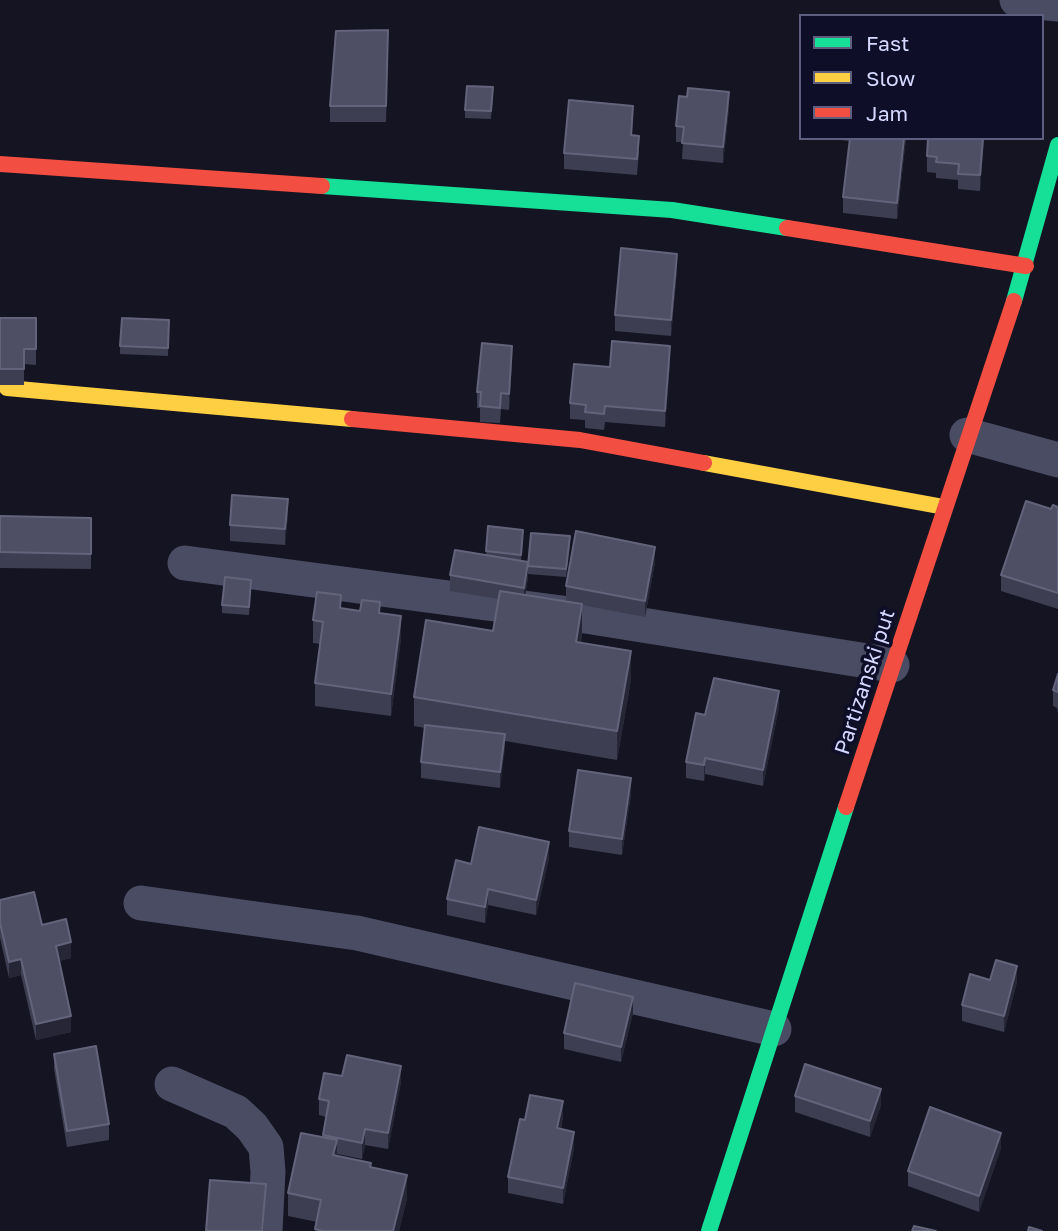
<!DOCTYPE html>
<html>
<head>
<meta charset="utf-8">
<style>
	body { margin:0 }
	#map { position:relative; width:1058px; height:1231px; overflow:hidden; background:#141422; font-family:"Golos Text",sans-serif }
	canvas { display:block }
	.legend { position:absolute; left:799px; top:14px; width:245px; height:126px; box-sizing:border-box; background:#0e0e28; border:2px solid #5e5f7e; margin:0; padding:9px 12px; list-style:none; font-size:21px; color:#d5d8ff }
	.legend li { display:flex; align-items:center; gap:14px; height:35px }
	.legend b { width:35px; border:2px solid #5e5f7e }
</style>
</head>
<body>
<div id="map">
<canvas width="1058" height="1231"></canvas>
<ul class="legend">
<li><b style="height:9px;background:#16e098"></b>Fast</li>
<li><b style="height:9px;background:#ffcf43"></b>Slow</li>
<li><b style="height:9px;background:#f24e42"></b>Jam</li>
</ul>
</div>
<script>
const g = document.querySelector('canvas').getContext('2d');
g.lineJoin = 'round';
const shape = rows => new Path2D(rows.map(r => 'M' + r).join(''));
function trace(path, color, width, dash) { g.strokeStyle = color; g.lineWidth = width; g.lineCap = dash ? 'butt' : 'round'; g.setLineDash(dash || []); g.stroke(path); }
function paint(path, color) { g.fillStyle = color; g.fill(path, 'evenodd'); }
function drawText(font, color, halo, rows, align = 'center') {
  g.font = font + ' "Golos Text",sans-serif'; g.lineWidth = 7; g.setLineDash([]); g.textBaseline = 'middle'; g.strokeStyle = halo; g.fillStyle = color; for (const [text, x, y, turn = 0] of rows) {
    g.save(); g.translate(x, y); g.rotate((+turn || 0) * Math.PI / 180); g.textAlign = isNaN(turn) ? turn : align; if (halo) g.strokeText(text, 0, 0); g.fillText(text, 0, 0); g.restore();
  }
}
trace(shape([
	[1017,0,1058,4],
	[967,435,1058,460],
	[185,563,592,617,892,665],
	[141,903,357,933,774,1029],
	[172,1084,236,1112,252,1127,266,1147,268,1172,265,1231]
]), '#494c63', 35);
trace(shape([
	[322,186,672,210,787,228],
	[1014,301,1058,145],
	[709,1231,846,807]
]), '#16e098', 16);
trace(shape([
	[7,388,352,419],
	[704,463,944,507]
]), '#ffcf43', 16);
trace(shape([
	[0,164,322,186],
	[787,228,1026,266],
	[352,419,580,440,704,463],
	[846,807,1014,301]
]), '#f24e42', 16);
paint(shape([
	[388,45,386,122,330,122,330,106],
	[493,95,491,119,465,118,465,110],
	[729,108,723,163,682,159,683,142,676,142,676,126],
	[633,122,632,135,639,151,637,175,564,169,564,153],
	[840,138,906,138,897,219,843,213,843,197,850,141,840,140],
	[984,138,980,191,958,189,958,180,936,178,936,173,927,172,927,156],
	[677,270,671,336,615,331,615,315],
	[0,318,36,318,36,365,24,364,24,385,0,385],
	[169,320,168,356,120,354,120,346],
	[512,362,509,410,501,409,500,423,480,422,480,408,477,408,477,392],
	[670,362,665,427,605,422,604,430,585,428,585,420,570,419,570,403,610,367],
	[1058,507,1058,609,1001,591,1001,575],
	[288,515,285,545,230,541,230,525],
	[0,516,91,518,91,569,0,568],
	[523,538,521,561,528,578,525,595,566,601,566,586,655,562,645,617,582,605,582,633,581,643,631,680,617,760,505,741,500,788,421,778,421,762,425,728,414,726,414,697,493,631,499,599,450,591,450,575,486,555,486,551],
	[570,544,566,577,528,574,528,566],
	[251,588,249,615,222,613,222,605],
	[341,608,380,613,401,639,391,716,315,706,315,683,320,644,313,643,313,620],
	[1058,674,1058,713,1057,708,1053,706,1053,690],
	[779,707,763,786,705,774,704,781,686,778,686,762,705,715],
	[631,794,622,855,569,847,569,831],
	[549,858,536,915,488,905,485,923,447,915,447,899,471,864],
	[0,900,42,925,71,958,59,961,71,1032,36,1040,21,975,9,978,0,938],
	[990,980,1017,982,1004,1032,962,1021,962,1005],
	[633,1013,621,1062,564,1049,564,1033],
	[54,1054,109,1124,109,1140,67,1147,54,1069],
	[342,1076,401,1082,388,1149,365,1145,362,1159,337,1154,337,1156,371,1167,407,1198,399,1231,315,1231,317,1222,288,1216,288,1193,323,1137,326,1117,319,1115,319,1099],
	[795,1096,881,1105,870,1137,795,1112],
	[563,1117,561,1129,574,1148,563,1204,508,1193,508,1177,525,1120],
	[1001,1148,979,1212,908,1186,908,1171]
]), '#3d3e51');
paint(shape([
	[729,92,729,108,723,163,723,147],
	[633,106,633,122,631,151,631,135],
	[904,138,906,138,897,219,897,203],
	[983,138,984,138,980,191,980,175],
	[677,254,677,270,671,336,671,320],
	[512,346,512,362,509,410,509,394],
	[670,346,670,362,665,427,665,411],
	[288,499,288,515,285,545,285,529],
	[655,547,655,562,645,617,645,601],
	[528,562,528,578,524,604,524,588],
	[582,604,582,633,576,670,576,642],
	[401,616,401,639,391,716,391,694],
	[631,651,631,680,617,760,617,731],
	[779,691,779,707,763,786,763,770],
	[505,734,505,750,500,788,500,772],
	[705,758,705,774,704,781,704,765],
	[631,778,631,794,622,855,622,839],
	[549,842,549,858,536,915,536,900],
	[488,889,488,905,485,923,485,907],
	[71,942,71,958,56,962,56,946],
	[21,959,21,975,9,978,9,962],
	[1017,966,1017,982,1004,1032,1004,1016],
	[633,997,633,1013,621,1062,621,1047],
	[71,1016,71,1032,36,1040,36,1024],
	[401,1066,401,1082,388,1149,388,1133],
	[881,1089,881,1105,870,1137,870,1121],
	[563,1101,563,1117,557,1144,557,1128],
	[365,1129,365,1145,362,1159,362,1143],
	[574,1132,574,1148,563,1204,563,1188],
	[1001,1133,1001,1148,979,1212,979,1196],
	[337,1140,337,1163,333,1155],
	[407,1175,407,1198,399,1231,393,1231],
	[266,1184,263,1231,262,1231]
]), '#262636');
const building = shape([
	[388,30,386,106,330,106,336,31,388,30],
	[467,86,493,87,491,111,465,110,467,86],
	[688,88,729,92,723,147,682,143,684,127,676,126,679,96,687,97,688,88],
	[569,100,633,106,631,135,639,136,637,159,564,153,569,100],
	[850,138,904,138,897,203,843,197,850,138],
	[928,138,983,138,980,175,958,174,959,164,936,162,937,157,927,156,928,138],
	[621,248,677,254,671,320,615,315,621,248],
	[0,318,36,318,36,349,24,349,24,369,0,369,0,318],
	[122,318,169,320,168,348,120,346,122,318],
	[612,341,670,346,665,411,605,406,604,414,585,412,586,405,570,403,574,364,610,367,612,341],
	[482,343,512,346,509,394,501,393,500,408,480,406,481,392,477,392,482,343],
	[232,495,288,499,285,529,230,525,232,495],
	[1026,501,1051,509,1053,505,1058,507,1058,593,1001,575,1026,501],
	[0,516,91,518,91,554,0,552,0,516],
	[488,526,523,530,521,555,486,551,488,526],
	[576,531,655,547,645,601,566,586,576,531],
	[531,533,570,536,566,569,528,566,531,533],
	[455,550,528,562,524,588,450,575,455,550],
	[225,577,251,580,249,607,222,605,225,577],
	[500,591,582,604,576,642,631,651,617,731,414,697,426,620,493,631,500,591],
	[317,592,341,595,340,608,360,611,362,600,380,602,379,613,401,616,391,694,315,683,323,622,313,620,317,592],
	[1058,674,1058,692,1053,690,1058,674],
	[714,678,779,691,763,770,705,758,704,765,686,762,696,713,705,715,714,678],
	[425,725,505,734,500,772,421,762,425,725],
	[578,770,631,778,622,839,569,831,578,770],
	[479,827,549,842,536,900,488,889,485,907,447,899,456,860,471,864,479,827],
	[34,892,42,925,66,919,71,942,56,946,71,1016,36,1024,21,959,9,962,0,923,0,900,34,892],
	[996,960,1017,966,1004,1016,962,1005,970,974,990,980,996,960],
	[575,983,633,997,621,1047,564,1033,575,983],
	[96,1046,109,1124,67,1131,54,1054,96,1046],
	[347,1055,401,1066,388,1133,365,1129,362,1143,323,1135,329,1101,319,1099,324,1073,342,1076,347,1055],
	[805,1064,881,1089,870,1121,795,1096,805,1064],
	[530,1095,563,1101,557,1128,574,1132,563,1188,508,1177,520,1119,525,1120,530,1095],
	[930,1107,1001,1133,979,1196,908,1171,930,1107],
	[301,1133,337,1140,333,1155,371,1163,370,1167,407,1175,393,1231,323,1231,315,1229,321,1200,288,1193,301,1133],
	[210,1180,266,1184,262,1231,206,1231,210,1180],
	[914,1226,936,1231,912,1231,914,1226],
	[1029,1227,1042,1231,1028,1231,1029,1227]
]);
paint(building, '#4e4e64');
trace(building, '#63647c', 2);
drawText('21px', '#d5d8ff', '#0e0e28', [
	["Partizanski put",865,682,-72]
]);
</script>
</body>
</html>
